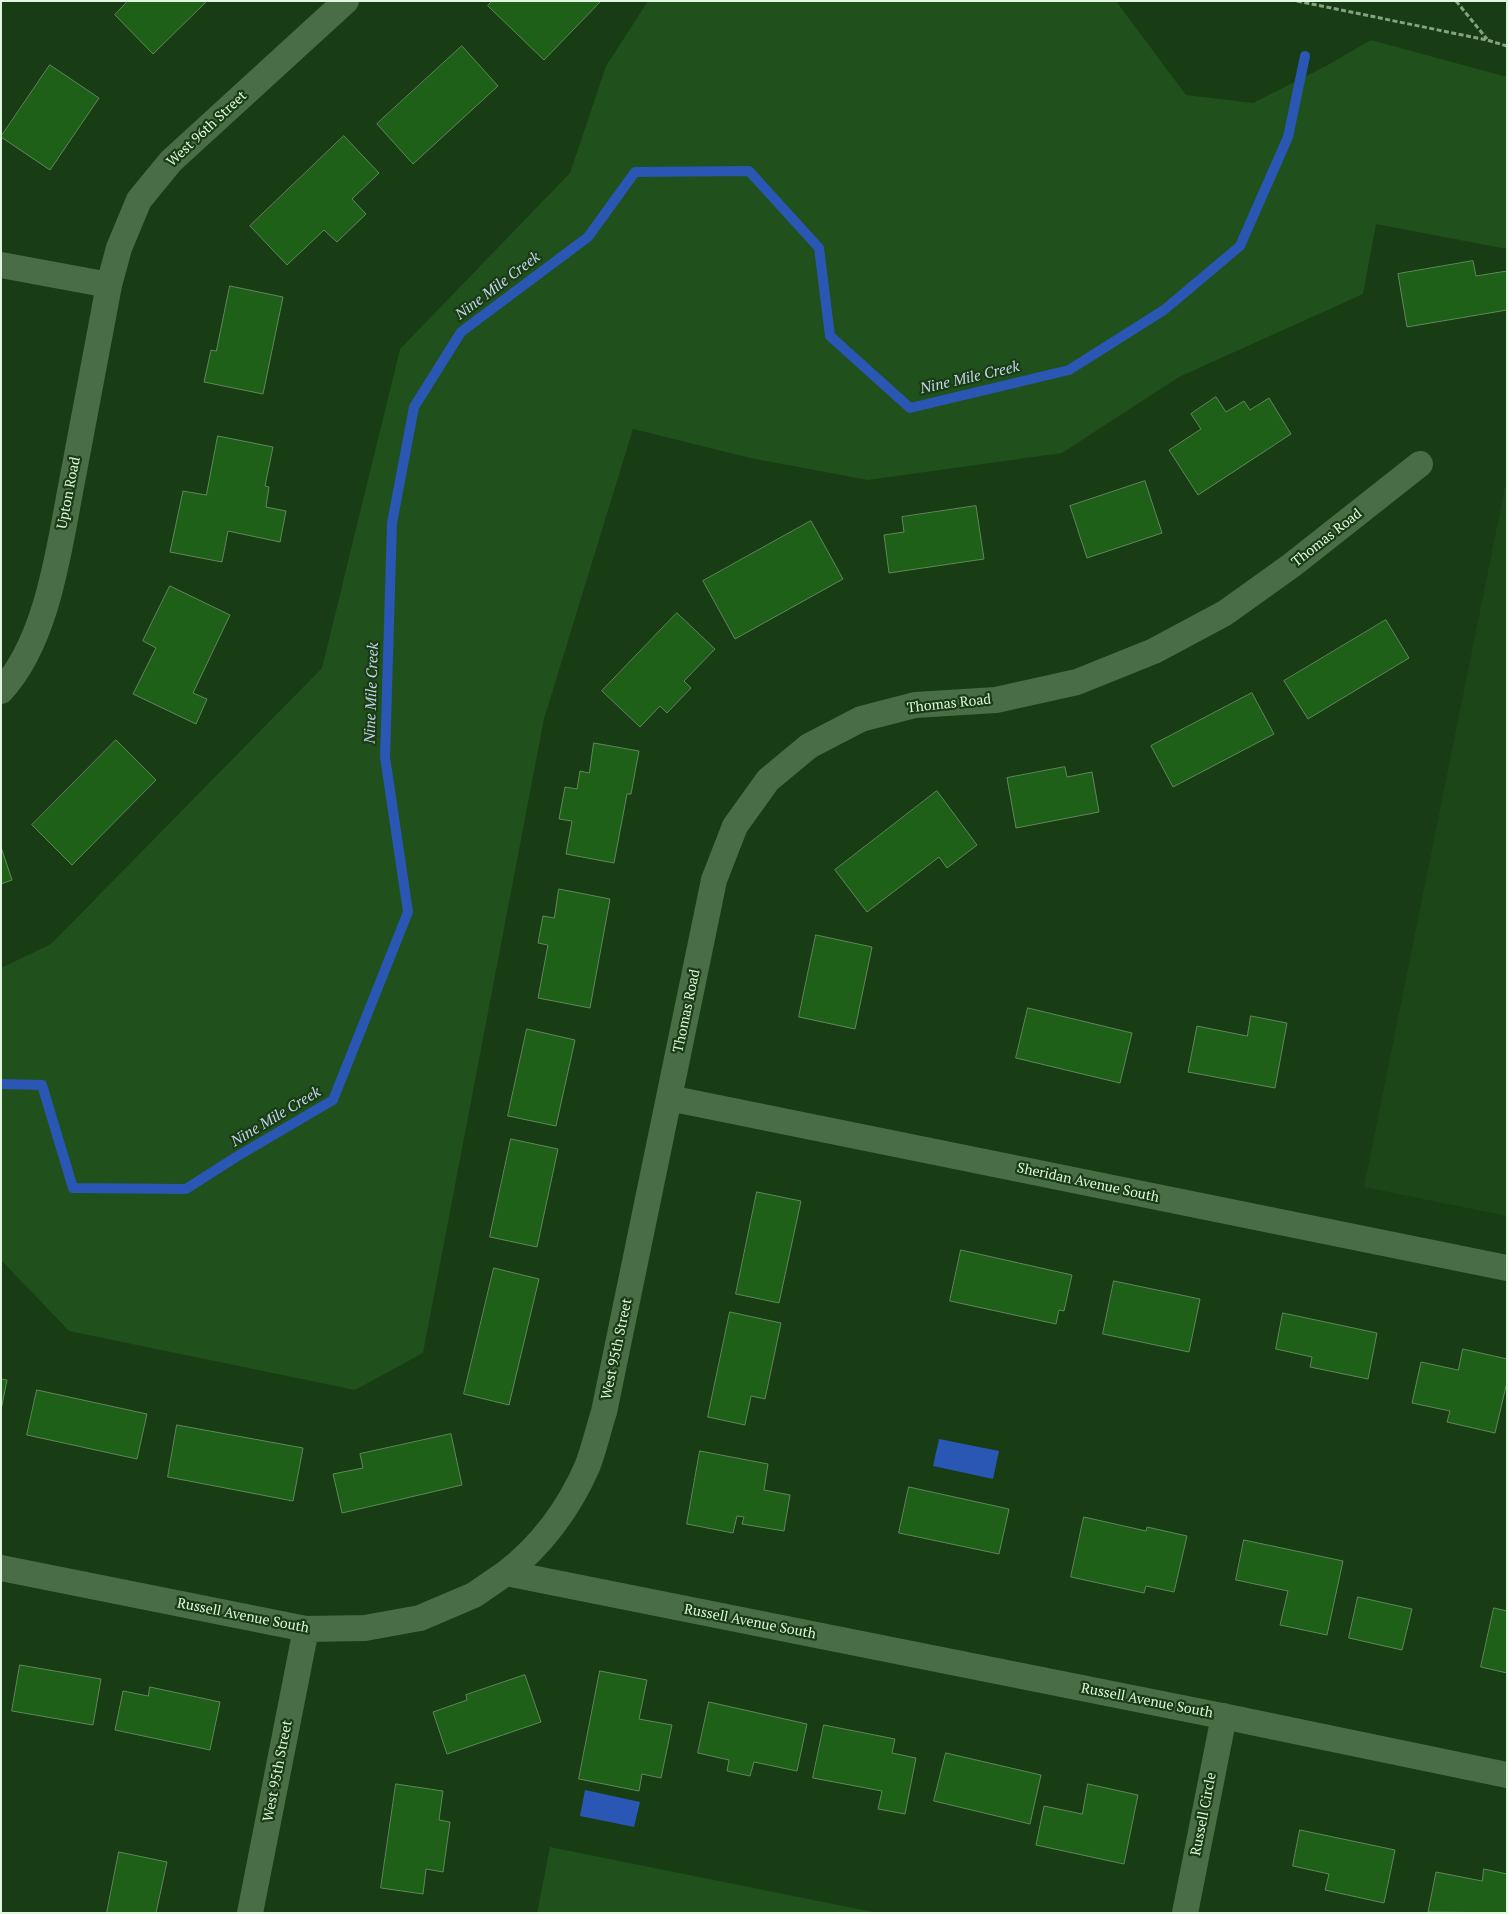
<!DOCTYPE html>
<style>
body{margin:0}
#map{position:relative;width:1508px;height:1914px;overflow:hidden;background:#183c14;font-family:"PT Serif",serif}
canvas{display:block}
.frame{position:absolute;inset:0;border:2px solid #e1f6de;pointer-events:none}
</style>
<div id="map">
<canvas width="1508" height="1914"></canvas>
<div class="frame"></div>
</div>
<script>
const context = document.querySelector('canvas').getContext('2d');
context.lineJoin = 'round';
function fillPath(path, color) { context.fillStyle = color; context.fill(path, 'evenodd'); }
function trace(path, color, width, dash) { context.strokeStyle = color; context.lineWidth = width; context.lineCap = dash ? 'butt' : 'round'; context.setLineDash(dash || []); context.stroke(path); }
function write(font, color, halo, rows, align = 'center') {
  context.font = font + ' "PT Serif",serif'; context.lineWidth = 4.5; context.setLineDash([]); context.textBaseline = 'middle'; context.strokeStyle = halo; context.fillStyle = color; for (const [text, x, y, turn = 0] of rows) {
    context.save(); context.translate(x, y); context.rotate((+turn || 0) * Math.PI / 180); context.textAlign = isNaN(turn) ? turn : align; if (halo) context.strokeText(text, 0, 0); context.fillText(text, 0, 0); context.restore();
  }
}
const built = new Path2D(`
 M1507 477V1216L1364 1187Z`);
const green = new Path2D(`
 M648 1H1116L1186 95 1253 103 1326 66 1371 40 1507 77V249L1376 224 1363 294 1179 377 1062 453 868 480 750 458 633 429 544 719 423 1353 355 1390 69 1331 1 1260V968L51 944 322 668 400 349 570 173 606 66Z
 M550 1847 878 1913H537Z`);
const water = new Path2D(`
 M939 1439 999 1451 993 1479 933 1466Z
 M585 1790 640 1802 634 1827 580 1816Z`);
const stream = new Path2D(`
 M1 1084 42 1085 73 1188 186 1189 236 1157 333 1100 408 912 385 757 392 523 414 407 461 332 588 237 635 172 749 171 819 248 830 336 910 408 1069 370 1164 310 1240 246 1288 137 1305 56`);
const building = new Path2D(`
 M128 1H207L153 54 115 15Z
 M492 1H601L544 60 488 6Z
 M462 46 498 86 413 164 377 124Z
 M50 65 99 98 50 170 1 137Z
 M344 136 379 173 352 199 366 214 337 242 324 230 287 265 250 226Z
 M1473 261 1476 276 1507 271V310L1407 327 1398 274Z
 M230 286 283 297 263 394 204 382 211 350 216 351Z
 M1216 397 1226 412 1244 401 1250 410 1269 398 1291 434 1198 495 1169 450 1201 429 1191 414Z
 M218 436 273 447 265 486 269 487 266 507 286 511 280 542 228 531 222 562 170 552 183 491 206 495Z
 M1145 481 1162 533 1087 558 1070 506Z
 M976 506 984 559 889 573 884 535 904 532 902 517Z
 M811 521 843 579 735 639 703 581Z
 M170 586 230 615 193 693 207 699 196 724 133 694 156 648 143 641Z
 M677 613 715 649 684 681 691 688 667 713 660 706 640 727 602 691Z
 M1386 620 1409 658 1308 719 1284 681Z
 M1252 693 1274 734 1173 787 1151 746Z
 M116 740 156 780 72 865 32 825Z
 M594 743 639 751 631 794H627L614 863 566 854 572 821 559 819 565 787 577 789 580 771 589 773Z
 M1065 767 1067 777 1092 772 1099 812 1016 828 1007 778Z
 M937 791 977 845 947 868 939 857 867 912 835 870Z
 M1 847 12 880 1 884Z
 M559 889 610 899 590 1008 538 998 548 945 538 943 543 916 554 918Z
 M816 935 872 947 855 1029 799 1017Z
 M1028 1008 1132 1033 1120 1083 1016 1058Z
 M1251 1016 1287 1023 1275 1088 1188 1072 1197 1026 1247 1036Z
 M527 1029 575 1040 556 1126 508 1116Z
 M511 1139 558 1149 537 1247 490 1237Z
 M757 1192 801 1201 779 1303 736 1294Z
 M961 1250 1072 1275 1064 1311 1059 1310 1056 1324 950 1301Z
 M494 1268 539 1279 509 1405 464 1394Z
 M1114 1281 1200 1299 1189 1352 1103 1334Z
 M730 1312 781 1323 765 1399 751 1396 745 1425 708 1417Z
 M1283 1313 1377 1333 1368 1379 1310 1367 1312 1357 1276 1349Z
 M1463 1349 1507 1359V1382L1495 1433 1447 1422 1450 1411 1412 1403 1421 1362 1458 1370Z
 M1 1379 7 1380 1 1410Z
 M37 1390 147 1414 137 1459 27 1435Z
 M177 1425 303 1448 293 1501 168 1477Z
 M451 1434 462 1485 342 1513 333 1474 363 1468 360 1454Z
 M700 1451 768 1464 764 1490 790 1495 784 1531 742 1524 744 1517 737 1516 733 1533 687 1524Z
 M909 1487 1009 1509 999 1554 899 1533Z
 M1084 1517 1146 1531 1147 1527 1187 1536 1174 1592 1146 1586 1144 1593 1071 1577Z
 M1244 1540 1343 1561 1327 1635 1280 1625 1288 1591 1236 1580Z
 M1358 1597 1412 1609 1402 1650 1349 1638Z
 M1494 1608 1507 1611V1673L1481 1667Z
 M20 1665 101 1679 93 1725 12 1711Z
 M600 1671 647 1680 639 1719 672 1725 661 1778 642 1774 639 1791 579 1779Z
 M525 1675 541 1722 447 1754 433 1712 467 1700 466 1695Z
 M150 1687 220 1702 210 1750 115 1730 123 1691 148 1696Z
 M709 1702 807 1724 797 1771 754 1762 750 1776 727 1771 729 1760 698 1753Z
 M824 1725 895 1739 892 1753 916 1758 905 1814 878 1809 882 1791 813 1778Z
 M946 1753 1041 1775 1030 1824 934 1801Z
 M396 1784 443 1791 439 1820 450 1822 443 1872 426 1869 423 1894 381 1888Z
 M1088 1784 1138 1795 1124 1864 1036 1845 1044 1806 1082 1814Z
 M1300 1830 1395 1850 1384 1903 1325 1890 1329 1874 1293 1866Z
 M119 1852 167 1862 156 1913H107Z
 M1484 1869 1507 1874V1913L1428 1912 1436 1872 1482 1881Z`);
const path = new Path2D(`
 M1297 1 1487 40 1507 46
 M1456 1 1487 39`);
const minor = new Path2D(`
 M1 265 109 285
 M1 691C50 638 60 540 74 471 86 409 97 347 109 285L119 248 139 200 171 161 346 1
 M669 1098 1507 1268
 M1 1568 306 1629 365 1628 420 1618 474 1595 506 1573 1232 1718 1507 1775
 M506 1573C541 1546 569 1508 587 1467 594 1450 598 1430 604 1412L714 880 735 826 768 780 809 746 861 719 915 705 996 700 1077 682 1154 651 1225 613 1292 565 1420 464
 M250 1913 306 1629
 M1185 1913 1224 1716`);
const streetNames = [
 ["West 96th Street",207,129,-43],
 ["Upton Road",69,493,-79],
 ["Thomas Road",1327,538,-38],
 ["Thomas Road",949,704,-6],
 ["Thomas Road",687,1011,-78],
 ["Sheridan Avenue South",1088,1183,12],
 ["West 95th Street",617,1349,-78],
 ["Russell Avenue South",243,1616,11],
 ["Russell Avenue South",750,1622,11],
 ["Russell Avenue South",1147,1701,11],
 ["West 95th Street",278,1771,-79],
 ["Russell Circle",1204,1814,-79]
];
const waterNames = [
 ["Nine Mile Creek",498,286,-37],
 ["Nine Mile Creek",970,378,-13],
 ["Nine Mile Creek",372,693,-88],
 ["Nine Mile Creek",276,1117,-31]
];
fillPath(built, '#1c4618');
fillPath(green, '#20501b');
fillPath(water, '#2957b3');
trace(stream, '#2957b3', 10);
fillPath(building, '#1e6018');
trace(building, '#60875c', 1);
trace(path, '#86a283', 3, [5, 2.5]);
trace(minor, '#496e45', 26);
write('14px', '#e1f6de', '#183c14', streetNames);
write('italic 15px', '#c6d4ec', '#183c14', waterNames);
</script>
